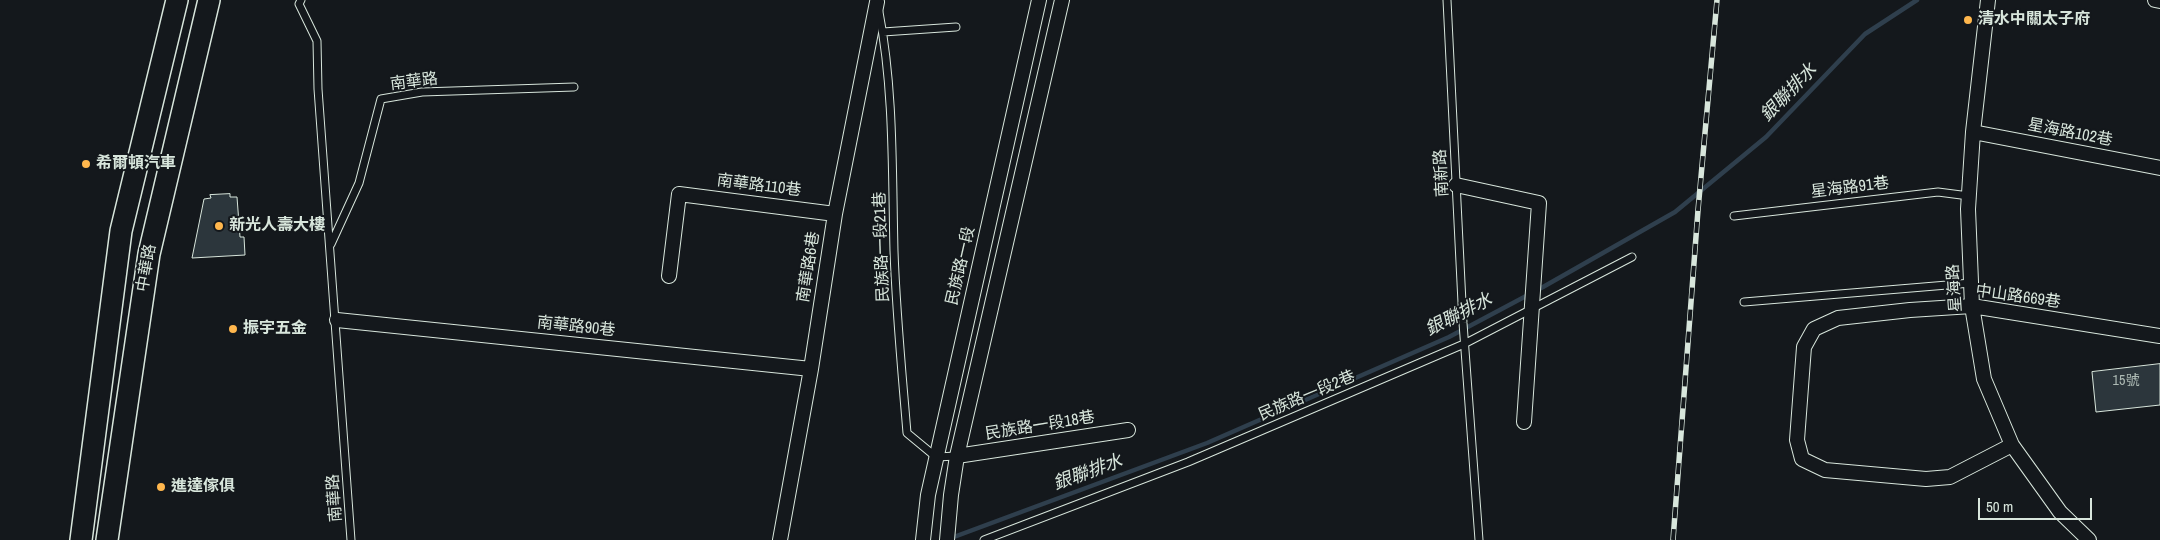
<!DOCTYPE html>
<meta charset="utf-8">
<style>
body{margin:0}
#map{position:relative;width:2160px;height:540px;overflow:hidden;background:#14181c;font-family:"Archivo Narrow",sans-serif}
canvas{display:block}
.scale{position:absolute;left:1978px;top:498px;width:114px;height:22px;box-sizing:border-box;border:2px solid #d8e6dc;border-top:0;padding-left:6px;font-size:15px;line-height:18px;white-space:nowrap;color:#d8e6dc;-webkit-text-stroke:4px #14181c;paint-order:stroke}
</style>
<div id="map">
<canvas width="2160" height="540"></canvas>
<div class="scale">50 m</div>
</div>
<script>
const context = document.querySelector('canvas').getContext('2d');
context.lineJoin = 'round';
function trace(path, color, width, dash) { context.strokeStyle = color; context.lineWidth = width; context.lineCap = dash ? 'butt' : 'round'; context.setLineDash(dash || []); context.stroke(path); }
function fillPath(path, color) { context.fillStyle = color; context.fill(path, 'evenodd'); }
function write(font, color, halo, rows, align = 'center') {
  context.font = font + ' "Archivo Narrow","Noto Sans TC",sans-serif'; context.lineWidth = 4; context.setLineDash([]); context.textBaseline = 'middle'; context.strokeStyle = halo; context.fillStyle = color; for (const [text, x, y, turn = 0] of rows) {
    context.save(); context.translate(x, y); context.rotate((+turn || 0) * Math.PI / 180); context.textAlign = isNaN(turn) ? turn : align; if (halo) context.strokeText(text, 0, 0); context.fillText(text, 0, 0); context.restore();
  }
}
const stream = new Path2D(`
 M951 538 1207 443 1449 337 1543 287 1675 212 1766 137 1865 34 1917 0`);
const building = new Path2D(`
 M230 194V197H237L240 237H244L245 255 192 258 204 199 211 198 210 195Z
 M2160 364V405L2096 412 2092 372Z`);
const service = new Path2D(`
 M301 0 299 4 317 41 318 89 351 540
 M1447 0 1463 323 1479 540
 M879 12C894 90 892 171 894 251 896 311 902 372 907 433L936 457 957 456
 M883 32 956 27
 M1734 216 1938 192 1969 196
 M331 244 359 183 381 99 422 92 574 87
 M1744 302 1971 283
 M984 540 1188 462 1464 344 1632 257`);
const minor = new Path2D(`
 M1988 0 1973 132 1968 209 1972 306 1984 379 2012 445 2060 512 2089 540
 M2155 0 2160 1
 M1973 132 2160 168
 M1456 185 1539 203 1524 422
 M669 276 679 194 835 214
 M337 320 811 369
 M2012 445 1950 477 1926 479 1825 470 1802 459 1797 440 1804 347 1814 329 1838 318 1910 310 1972 306 2160 336
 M957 456 1128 430
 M780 540 811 369 835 214 877 2
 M923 540 928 495 1039 0
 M947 540 951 495 957 456 1062 0`);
const primary = new Path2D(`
 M81 540 121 231 177 0
 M107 540 149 254 209 0`);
const rail = new Path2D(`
 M1673 540 1698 210 1717 0`);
const markers = [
 [1968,20,5,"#ffb74d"],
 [86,164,5,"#ffb74d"],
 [219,226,5,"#ffb74d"],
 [233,329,5,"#ffb74d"],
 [161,487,5,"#ffb74d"]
];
const numberNames = [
 ["15號",2126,381]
];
const poiNames = [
 ["清水中關太子府",1978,20],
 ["希爾頓汽車",96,164],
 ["新光人壽大樓",229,226],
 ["振宇五金",243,329],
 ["進達傢俱",171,487]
];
const streetNames = [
 ["南華路",414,82,-7],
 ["星海路102巷",2070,133,11],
 ["南新路",1442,173,-93],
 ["南華路110巷",759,186,7],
 ["星海路91巷",1850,188,-7],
 ["民族路一段21巷",882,247,-92],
 ["民族路一段",961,266,-77],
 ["南華路6巷",809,267,-81],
 ["中華路",147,268,-80],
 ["星海路",1955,288,-94],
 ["中山路669巷",2018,297,8],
 ["南華路90巷",576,327,6],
 ["民族路一段2巷",1307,396,-23],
 ["民族路一段18巷",1040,426,-9],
 ["南華路",335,498,-94]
];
const waterNames = [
 ["銀聯排水",1789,93,-46],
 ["銀聯排水",1459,315,-27],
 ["銀聯排水",1088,473,-20]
];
trace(stream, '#2f3f4d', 4.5);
fillPath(building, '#2c363c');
trace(building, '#d8e6dc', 1);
trace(service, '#d8e6dc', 9);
trace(minor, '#d8e6dc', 16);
trace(primary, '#d8e6dc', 24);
trace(service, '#14181c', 7);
trace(minor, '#14181c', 14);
trace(primary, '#14181c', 21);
trace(rail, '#d8e6dc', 5.5);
trace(rail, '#14181c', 4, [11]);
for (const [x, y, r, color] of markers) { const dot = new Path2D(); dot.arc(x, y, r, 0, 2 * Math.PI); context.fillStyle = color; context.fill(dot); trace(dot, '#14181c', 2); }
write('14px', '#adbab4', null, numberNames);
write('bold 16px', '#d8e6dc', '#14181c', poiNames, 'left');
write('16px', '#d8e6dc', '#14181c', streetNames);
write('italic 18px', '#d8e6dc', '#14181c', waterNames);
</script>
